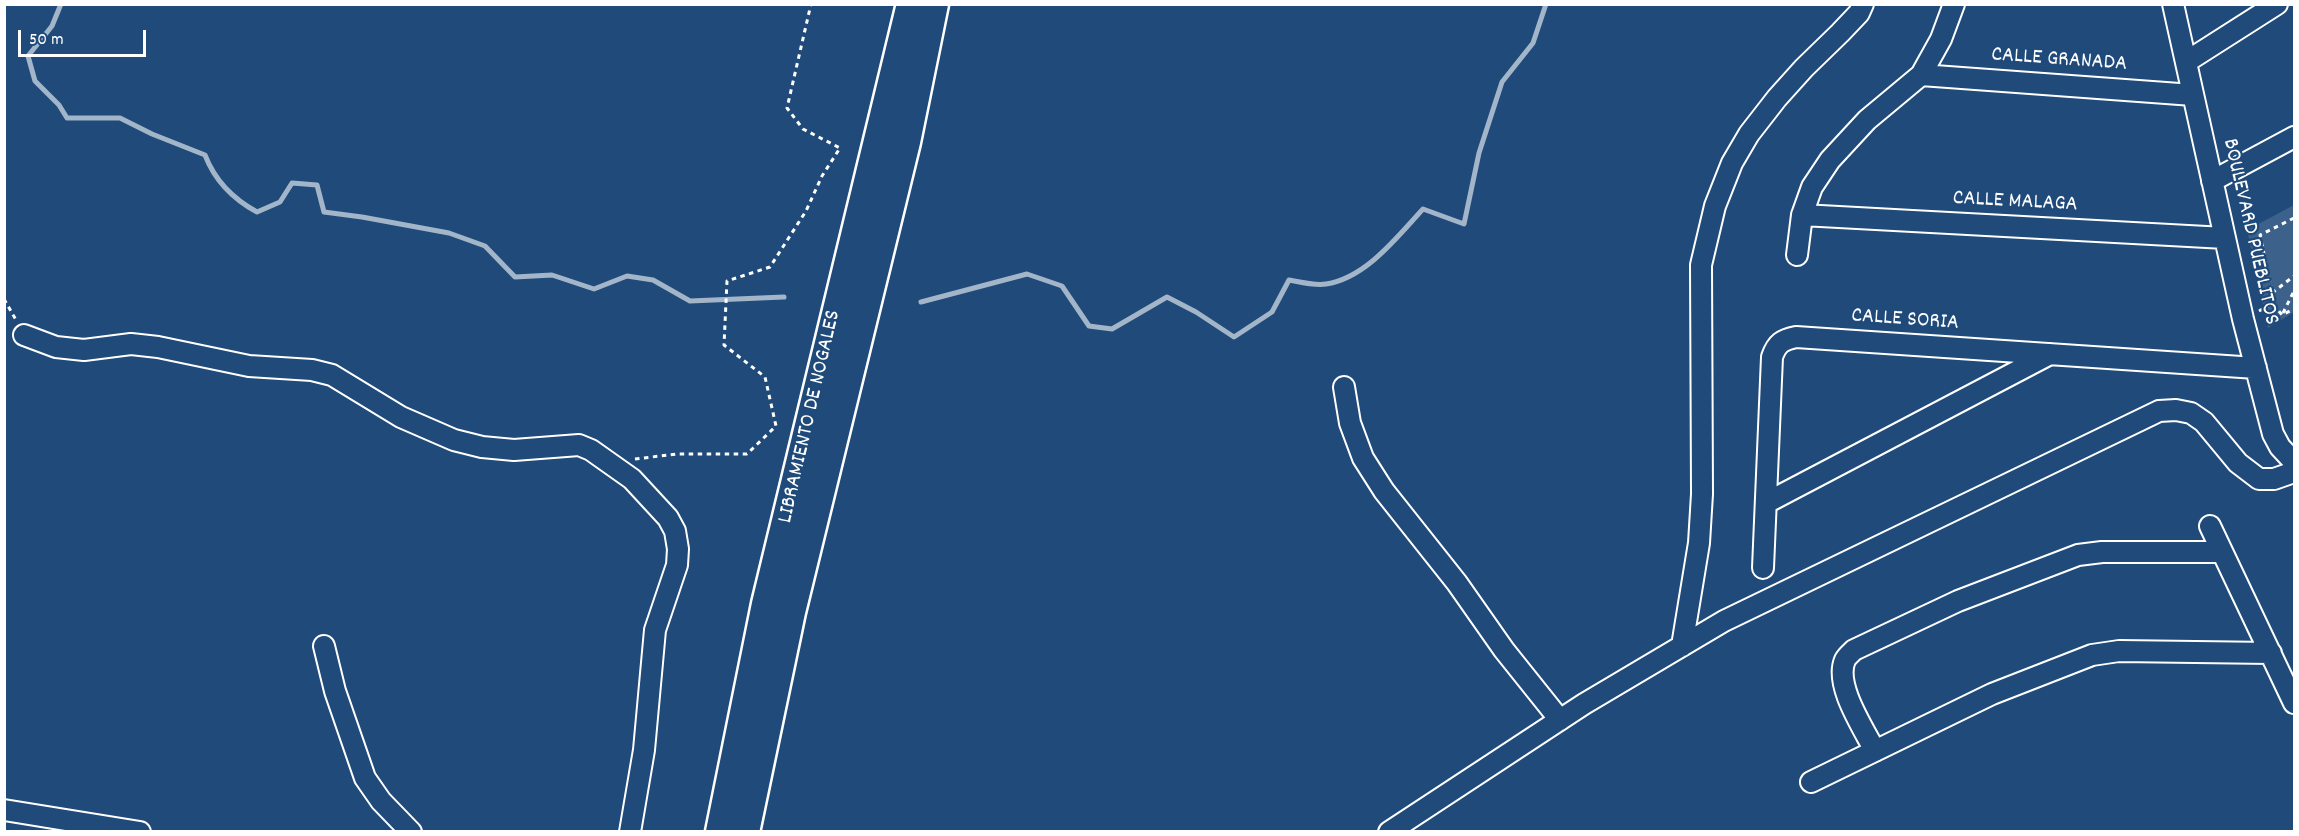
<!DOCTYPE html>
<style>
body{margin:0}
#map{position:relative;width:2299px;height:836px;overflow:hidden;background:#1f4a7a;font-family:Dekko,sans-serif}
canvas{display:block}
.frame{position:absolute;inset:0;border:6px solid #fff;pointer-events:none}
.scale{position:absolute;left:18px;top:30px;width:128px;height:27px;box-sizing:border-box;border:3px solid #fff;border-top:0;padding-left:8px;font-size:18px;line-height:21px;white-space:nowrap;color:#fff;-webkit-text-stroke:4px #1f4a7a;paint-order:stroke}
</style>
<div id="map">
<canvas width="2299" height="836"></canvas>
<div class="frame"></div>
<div class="scale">50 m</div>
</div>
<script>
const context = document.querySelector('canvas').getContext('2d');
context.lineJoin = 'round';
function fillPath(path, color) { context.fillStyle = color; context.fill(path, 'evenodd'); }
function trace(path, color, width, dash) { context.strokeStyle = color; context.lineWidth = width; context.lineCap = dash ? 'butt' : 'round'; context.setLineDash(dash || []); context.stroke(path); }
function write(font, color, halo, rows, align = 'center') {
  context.font = font + ' Dekko,sans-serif'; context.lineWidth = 4.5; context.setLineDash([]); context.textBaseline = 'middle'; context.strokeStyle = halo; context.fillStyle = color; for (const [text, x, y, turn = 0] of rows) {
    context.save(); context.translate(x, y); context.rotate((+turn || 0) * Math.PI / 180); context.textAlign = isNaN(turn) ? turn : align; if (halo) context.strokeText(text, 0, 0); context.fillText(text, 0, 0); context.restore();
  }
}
const green = new Path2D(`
 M2294 205V312L2268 328 2247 230Z`);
const stream = new Path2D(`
 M61 4 52 26 28 56 35 81 59 105 67 118H120L152 134 205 155C215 181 233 199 257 212L280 202 292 183 317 185 324 212 362 217 449 233 485 246 515 277 552 275 594 289 627 276 653 280 690 301 784 297
 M921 302 1027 274 1062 286 1089 326 1112 329 1167 297 1196 312 1234 337 1272 312 1289 280C1300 282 1315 286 1326 284 1366 278 1397 237 1423 209L1464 224 1479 153 1502 82 1533 43 1546 4`);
const path = new Path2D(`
 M2294 218 2260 235 2275 306 2282 315 2294 309
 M2272 293 2294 276
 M4 299 16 320
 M2259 311 2274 303
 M2283 313 2294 291
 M635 459 677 454H747L776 426 765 377 724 345 727 281 770 267 806 211 822 176 840 148 803 129 787 108 811 4`);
const minor = new Path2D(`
 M2173 4 2243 319 2273 434 2280 447 2294 462
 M2186 62 2277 4
 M1921 75 2193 95
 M2212 181 2294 137
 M1802 215 2225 238
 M1797 255 1802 215 1812 187 1830 160 1867 120 1921 75 1941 39 1954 4
 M24 335 56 347 84 350 131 344 158 347 249 366 312 370 332 375 401 417 454 440 482 447 514 450 579 445 591 450 632 479 668 518 675 531 678 549 677 565 655 630 644 750 630 832
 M1344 387 1350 423 1363 458 1384 491 1457 583 1504 650 1560 720
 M1766 503 2050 354
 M2210 526 2294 703
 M1763 568 1772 357C1777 343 1782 340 1796 337L2256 368
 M324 646 335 691 365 778 381 801 411 832
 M1682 646 1699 543 1702 494 1701 265 1715 206 1732 163 1749 134 1777 98 1804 68 1840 33 1859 13 1863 4
 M1875 751C1864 729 1834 685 1845 660 1847 656 1851 653 1854 650L1958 601 2078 555 2102 552H2222
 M1811 782 1992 694 2092 655 2119 651 2271 653
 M4 810 140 832
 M1389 832 1584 704 1724 621 2159 411 2176 410 2191 413 2204 422 2238 463 2259 479H2274L2294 472`);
const highway = new Path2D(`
 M720 832 766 604 911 4
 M745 832 791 612 906 142 934 4`);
const streetNames = [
 ["CALLE GRANADA",2059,61,4],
 ["CALLE MALAGA",2015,203,3],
 ["BOULEVARD PUEBLITOS",2249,232,77],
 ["CALLE SORIA",1905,321,4],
 ["LIBRAMIENTO DE NOGALES",811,417,-77]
];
fillPath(green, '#3c618b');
trace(stream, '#a3b5c8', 5);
trace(minor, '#fff', 24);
trace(highway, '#fff', 33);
trace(path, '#fff', 3, [4.5, 4.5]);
trace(minor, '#1f4a7a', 20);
trace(highway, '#1f4a7a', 28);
write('22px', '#fff', '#1f4a7a', streetNames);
</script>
